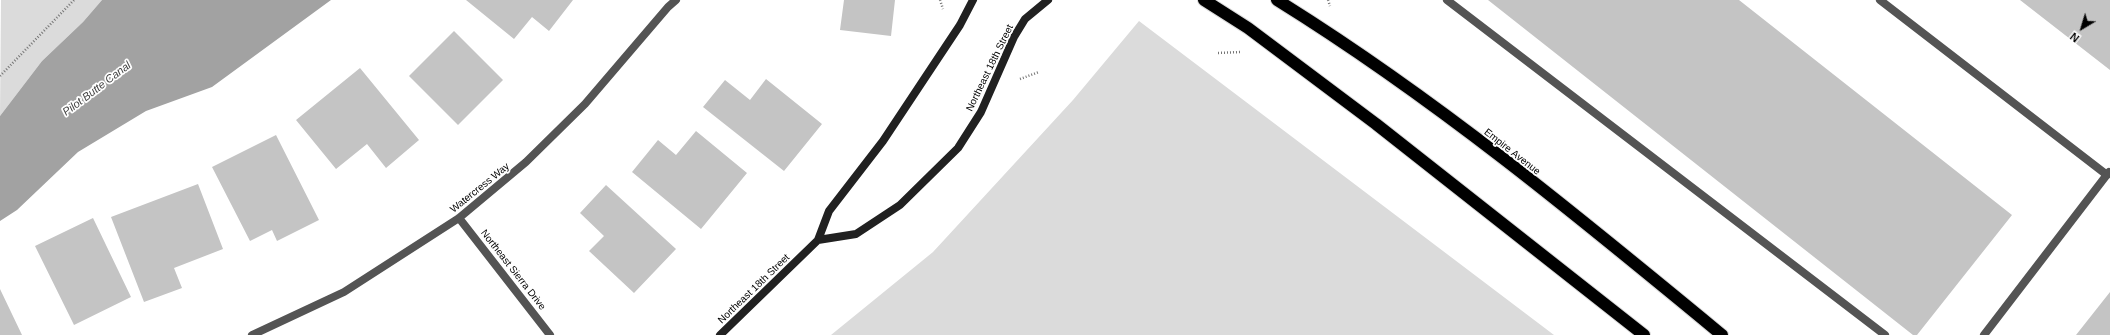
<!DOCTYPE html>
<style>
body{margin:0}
#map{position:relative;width:2110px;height:335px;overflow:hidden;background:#fff;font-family:Arial,sans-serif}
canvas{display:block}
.north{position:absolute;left:2062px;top:8px;width:40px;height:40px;-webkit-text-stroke:3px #fff;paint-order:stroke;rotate:218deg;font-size:11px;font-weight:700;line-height:16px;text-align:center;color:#000}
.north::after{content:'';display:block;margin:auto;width:14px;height:18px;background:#000;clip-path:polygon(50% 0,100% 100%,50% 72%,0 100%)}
</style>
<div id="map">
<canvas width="2110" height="335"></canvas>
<div class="north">N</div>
</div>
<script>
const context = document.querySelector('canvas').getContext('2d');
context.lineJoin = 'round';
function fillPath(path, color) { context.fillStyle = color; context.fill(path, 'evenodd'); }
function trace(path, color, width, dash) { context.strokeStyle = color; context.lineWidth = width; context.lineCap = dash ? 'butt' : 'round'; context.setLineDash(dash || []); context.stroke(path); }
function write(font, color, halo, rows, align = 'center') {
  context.font = font + ' Arial,sans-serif'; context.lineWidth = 3.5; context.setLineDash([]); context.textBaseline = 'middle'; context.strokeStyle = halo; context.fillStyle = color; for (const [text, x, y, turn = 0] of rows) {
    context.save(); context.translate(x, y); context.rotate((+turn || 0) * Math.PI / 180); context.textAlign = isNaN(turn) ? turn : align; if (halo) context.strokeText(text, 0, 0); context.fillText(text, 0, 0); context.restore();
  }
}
const green = new Path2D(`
 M1 0H102L83 22 42 61 0 116Z
 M1139 21 1554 335H831L933 252 1073 100Z`);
const water = new Path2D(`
 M102 0H331L212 87 146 111 78 152 17 210 0 221V116L42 61 83 22Z`);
const building = new Path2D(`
 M466 0H573L549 31 532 17 514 39Z
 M844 0H895L891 36 840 30Z
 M1488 0H1739L2012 215 1917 335H1913Z
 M2020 0H2110V70Z
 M454 31 503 80 458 125 409 76Z
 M360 68 419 140 386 168 367 144 336 169 296 120Z
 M766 79 822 124 784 171 703 107 725 80 750 100Z
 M696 131 747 173 701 229 632 172 658 140 676 155Z
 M276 135 319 220 277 241 272 230 250 241 212 167Z
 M198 184 223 249 174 268 182 288 144 302 111 217Z
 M606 185 676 249 634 293 589 251 604 236 580 213Z
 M93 218 131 297 74 325 35 246Z
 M0 289 22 335H0Z
 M2110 292V335H2076Z`);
const path = new Path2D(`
 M940 0 943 9
 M1328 0 1330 6
 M1218 53 1240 52
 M0 76 74 0
 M1020 79 1039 72`);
const lane = new Path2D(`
 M1447 0 1885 335
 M1880 0 2107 175
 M1984 335 2109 172`);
const street = new Path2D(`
 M459 218 550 335
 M252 335 344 292 459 218 526 162 585 104 668 7 676 0`);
const secondary = new Path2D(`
 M818 240 856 234 900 205 958 148 981 112 1014 37 1025 19 1048 0
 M720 335 818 240 829 211 883 141 960 25 973 0`);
const highway = new Path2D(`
 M1204 0 1248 28 1376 124 1644 335
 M1277 0C1435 98 1579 217 1722 335`);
const streetNames = [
 ["Northeast 18th Street",990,68,-64],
 ["Empire Avenue",1512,152,38],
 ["Watercress Way",480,188,-39],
 ["Northeast Sierra Drive",513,270,52],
 ["Northeast 18th Street",754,289,-44]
];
const waterNames = [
 ["Pilot Butte Canal",97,89,-37]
];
fillPath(green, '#dbdbdb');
fillPath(water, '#a2a2a2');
fillPath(building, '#c4c4c4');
trace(highway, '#dbdbdb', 14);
trace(path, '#767676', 2.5, [1, 2]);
trace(lane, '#545454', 8);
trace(street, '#545454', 8);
trace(secondary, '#212121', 8);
trace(highway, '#000', 12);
write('10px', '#000', '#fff', streetNames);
write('italic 11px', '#434343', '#fff', waterNames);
</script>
